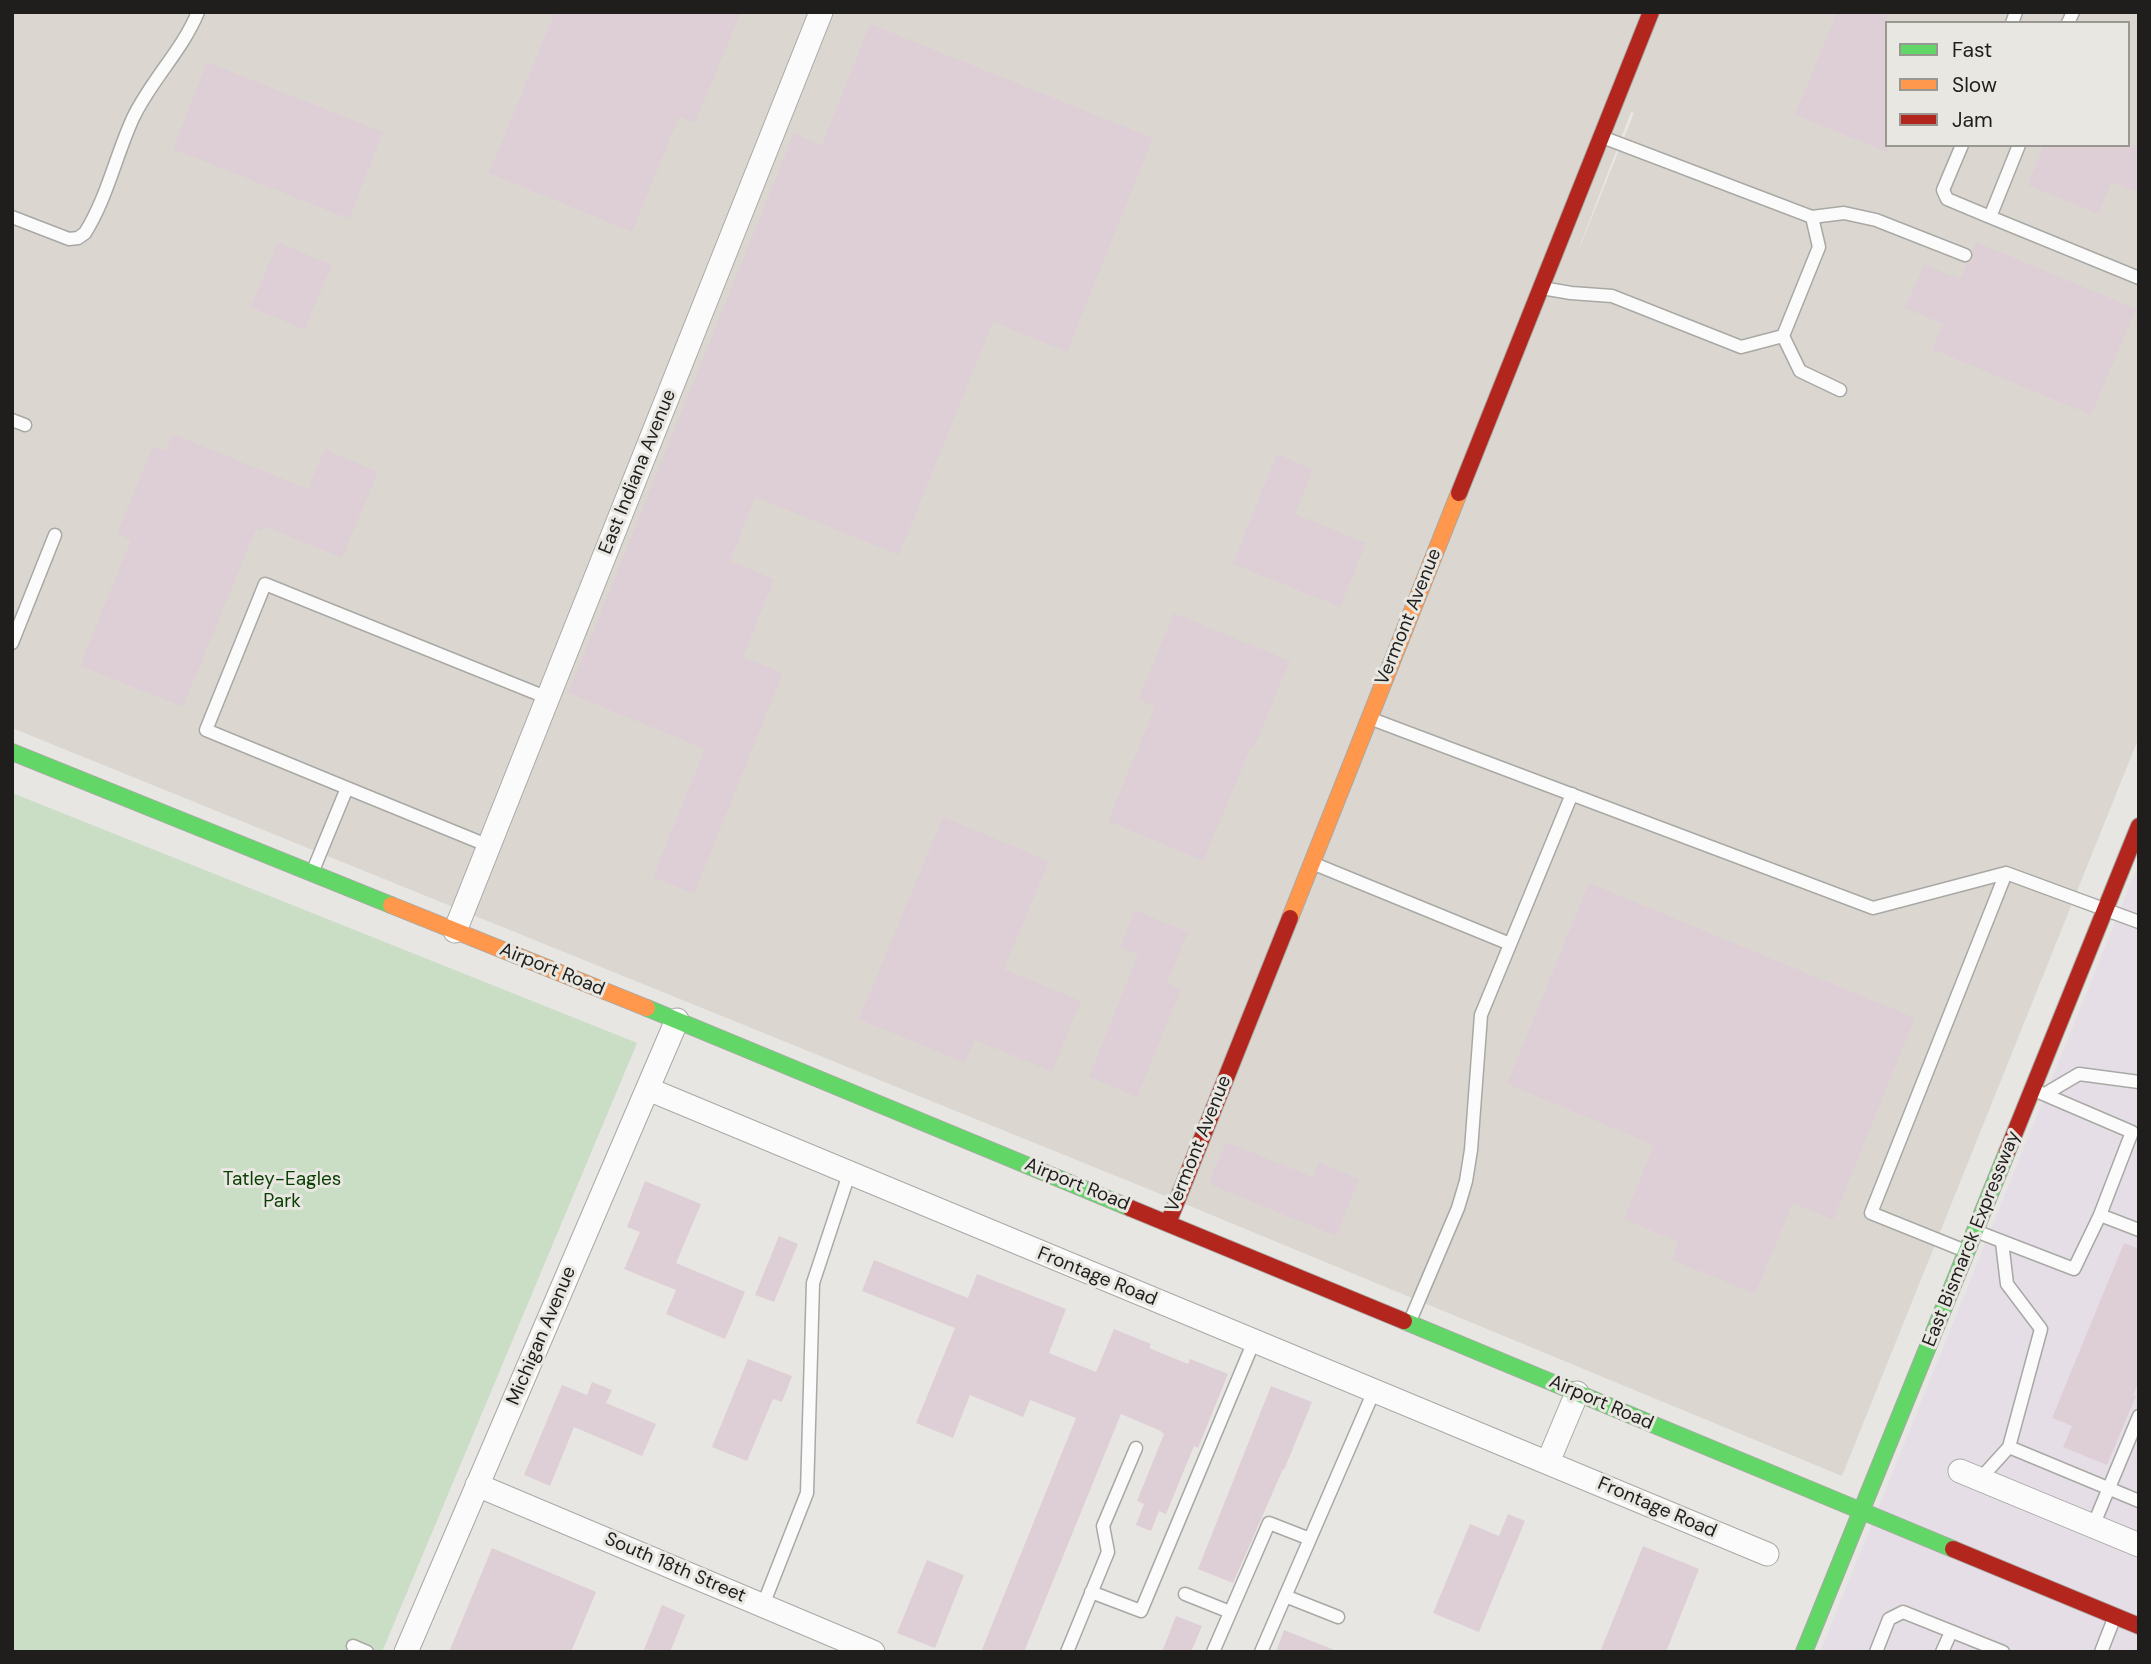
<!DOCTYPE html>
<style>
body{margin:0}
#map{position:relative;width:2151px;height:1664px;overflow:hidden;background:#e7e6e3;font-family:"DM Sans",sans-serif}
canvas{display:block}
.frame{position:absolute;inset:0;border:14px solid #1f1e1c;pointer-events:none}
.legend{position:absolute;left:1885px;top:21px;width:245px;height:126px;box-sizing:border-box;background:#e9e7e1;border:2px solid #989792;margin:0;padding:9px 12px;list-style:none;font-size:21px;color:#1f1e1c}
.legend li{display:flex;align-items:center;gap:14px;height:35px}
.legend b{width:35px;border:2px solid #989792}
</style>
<div id="map">
<canvas width="2151" height="1664"></canvas>
<div class="frame"></div>
<ul class="legend">
<li><b style="height:9px;background:#63d668"></b>Fast</li>
<li><b style="height:9px;background:#ff974d"></b>Slow</li>
<li><b style="height:9px;background:#b3261e"></b>Jam</li>
</ul>
</div>
<script>
const context = document.querySelector('canvas').getContext('2d');
context.lineJoin = 'round';
function fillPath(path, color) { context.fillStyle = color; context.fill(path, 'evenodd'); }
function trace(path, color, width, dash) { context.strokeStyle = color; context.lineWidth = width; context.lineCap = dash ? 'butt' : 'round'; context.setLineDash(dash || []); context.stroke(path); }
function write(font, color, halo, rows, align = 'center') {
  context.font = font + ' "DM Sans",sans-serif'; context.lineWidth = 6; context.setLineDash([]); context.textBaseline = 'middle'; context.strokeStyle = halo; context.fillStyle = color; for (const [text, x, y, turn = 0] of rows) {
    context.save(); context.translate(x, y); context.rotate((+turn || 0) * Math.PI / 180); context.textAlign = isNaN(turn) ? turn : align; if (halo) context.strokeText(text, 0, 0); context.fillText(text, 0, 0); context.restore();
  }
}
const commercial = new Path2D(`
 M2139 863V1652H1820Z`);
const built = new Path2D(`
 M12 12H2139V737L1842 1476 1185 1204 12 728ZM1887 23H2128V145H1887ZM1631 112 1634 113 1579 249V248Z`);
const green = new Path2D(`
 M12 793 637 1043 382 1652H12Z`);
const building = new Path2D(`
 M555 12H741L695 123 679 117 632 232 489 173Z
 M1837 12H1887V152L1795 115Z
 M870 24 1153 138 1067 352 993 322 899 555 755 497 730 561 774 579 743 657 783 673 694 894 653 877 705 749 568 693 794 133 822 145Z
 M207 62 383 132 349 219 173 149Z
 M2044 145H2139V193L2112 182 2098 214 2028 185Z
 M278 242 332 265 304 330 251 307Z
 M1976 242 2136 309 2091 415 1932 349 1943 324 1905 308 1924 264 1960 279 1967 264 1973 259 1972 250Z
 M173 434 308 489 325 449 378 472 342 558 264 526 261 531 256 529 183 707 80 666 131 540 117 534 153 446 165 451Z
 M1277 454 1313 469 1295 514 1366 543 1340 607 1233 564Z
 M1174 613 1290 661 1254 748 1251 747 1203 861 1108 821 1155 707 1138 700Z
 M943 817 1049 861 1004 969 1081 1001 1052 1072 975 1040 965 1063 859 1019Z
 M1589 883 1915 1018 1833 1220 1793 1203 1755 1294 1672 1260 1679 1242 1624 1219 1654 1145 1507 1084Z
 M1135 910 1188 932 1167 983 1181 989 1137 1097 1089 1077 1138 955 1120 947Z
 M1226 1142 1313 1177 1319 1162 1359 1179 1336 1236 1209 1184Z
 M645 1181 701 1204 676 1263 745 1292 725 1339 666 1314 676 1290 624 1269 640 1232 627 1227Z
 M779 1236 798 1244 774 1302 755 1295Z
 M2124 1243 2139 1249V1381L2133 1395 2136 1396 2107 1465 2063 1447 2072 1426 2052 1418Z
 M874 1260 968 1298 977 1274 1066 1309 1049 1353 1096 1372 1114 1329 1151 1344 1149 1348 1188 1364 1190 1359 1228 1374 1198 1448 1194 1446 1166 1514 1159 1511 1151 1531 1136 1525 1144 1504 1137 1501 1164 1434 1161 1432V1431L1121 1414 1024 1652H981L1076 1418 1030 1400 1023 1417 970 1395 953 1438 916 1423 955 1328 862 1291Z
 M748 1359 792 1376 782 1402 773 1399 747 1461 712 1447Z
 M592 1382 612 1390 606 1403 656 1424 642 1456 574 1427 550 1486 524 1475 562 1385 587 1395Z
 M1271 1386 1312 1402 1284 1470 1283 1469 1233 1583 1198 1569Z
 M1508 1514 1525 1521 1479 1632 1433 1613 1470 1524 1499 1536Z
 M1643 1546 1699 1569 1666 1652H1600Z
 M492 1548 596 1592 571 1652H449Z
 M927 1560 964 1575 935 1648 897 1633Z
 M662 1605 685 1615 670 1652H643Z
 M1176 1616 1202 1626 1191 1652H1162Z
 M1284 1630 1337 1651V1652H1276Z`);
const lane = new Path2D(`
 M2012 23 2016 12
 M2068 23 2073 12
 M1962 145 1943 190 1947 199 1990 217
 M2019 145 1990 217 2139 278
 M12 217 69 239 78 238 85 233C107 198 116 155 133 118 151 80 182 51 198 12
 M1812 217 1844 213 1876 220 1965 255
 M1542 288 1571 293 1612 296 1741 347 1783 336 1819 247 1812 217 1602 137
 M1783 336 1800 371 1840 390
 M12 420 25 425
 M12 643 55 535
 M1369 718 1873 908 2006 873 2139 922
 M347 788 489 846
 M1312 863 1510 944
 M312 873 347 788 206 730 265 584 548 698
 M2045 1094 2079 1074 2139 1082
 M2100 1215 2139 1230
 M1978 1232 2074 1269 2100 1215 2132 1132 2034 1090
 M2002 1242 2007 1284 2041 1329 2009 1447 2139 1501
 M1963 1250 1871 1213 2006 873
 M1410 1321 1458 1208 1466 1181 1471 1150 1481 1015 1572 794
 M1980 1479 2009 1447
 M2093 1526 2139 1416
 M1091 1592 1141 1611 1254 1341
 M1185 1594 1230 1612
 M1285 1596 1338 1617
 M763 1605 807 1493 813 1283 849 1174
 M353 1646 367 1652
 M1067 1652 1108 1552 1103 1526 1136 1448
 M1213 1652 1269 1523 1310 1539
 M1261 1652 1374 1391
 M1876 1652 1889 1619 1903 1612 2003 1652
 M1942 1652 1951 1632
 M2101 1652 2115 1616`);
const street = new Path2D(`
 M455 931 821 12
 M648 1089 1767 1554
 M1548 1462 1577 1393
 M1960 1471 2139 1545
 M477 1485 873 1652
 M406 1652 677 1020`);
const fast = new Path2D(`
 M12 752 391 905
 M647 1008 1130 1208
 M1404 1321 1953 1549
 M1804 1652 2007 1152`);
const slow = new Path2D(`
 M391 905 647 1008
 M1290 918 1459 493`);
const jam = new Path2D(`
 M1459 493 1651 12
 M2007 1152 2139 826
 M1130 1208 1404 1321
 M1168 1223 1290 918
 M1953 1549 2139 1626`);
const streetNames = [
 ["East Indiana Avenue",638,472,-68],
 ["Vermont Avenue",1409,617,-68],
 ["Airport Road",552,970,22],
 ["Vermont Avenue",1199,1144,-68],
 ["Airport Road",1077,1185,22],
 ["East Bismarck Expressway",1972,1239,-68],
 ["Frontage Road",1097,1277,22],
 ["Michigan Avenue",542,1336,-67],
 ["Airport Road",1601,1403,23],
 ["Frontage Road",1657,1508,23],
 ["South 18th Street",675,1568,23]
];
const parkNames = [
 ["Tatley-Eagles",282,1180],
 ["Park",282,1202]
];
fillPath(commercial, '#e6dee7');
fillPath(built, '#dbd7d0');
fillPath(green, '#caddc5');
fillPath(building, '#decfd6');
trace(lane, '#a8a8a5', 15);
trace(street, '#a8a8a5', 25);
trace(fast, '#a8a8a5', 18);
trace(slow, '#a8a8a5', 18);
trace(jam, '#a8a8a5', 18);
trace(lane, '#fbfbfb', 12);
trace(street, '#fbfbfb', 23);
trace(fast, '#63d668', 16);
trace(slow, '#ff974d', 16);
trace(jam, '#b3261e', 16);
write('19px', '#1f1e1c', '#e9e7e1', streetNames);
write('19px', '#083e00', '#e9e7e1', parkNames);
</script>
